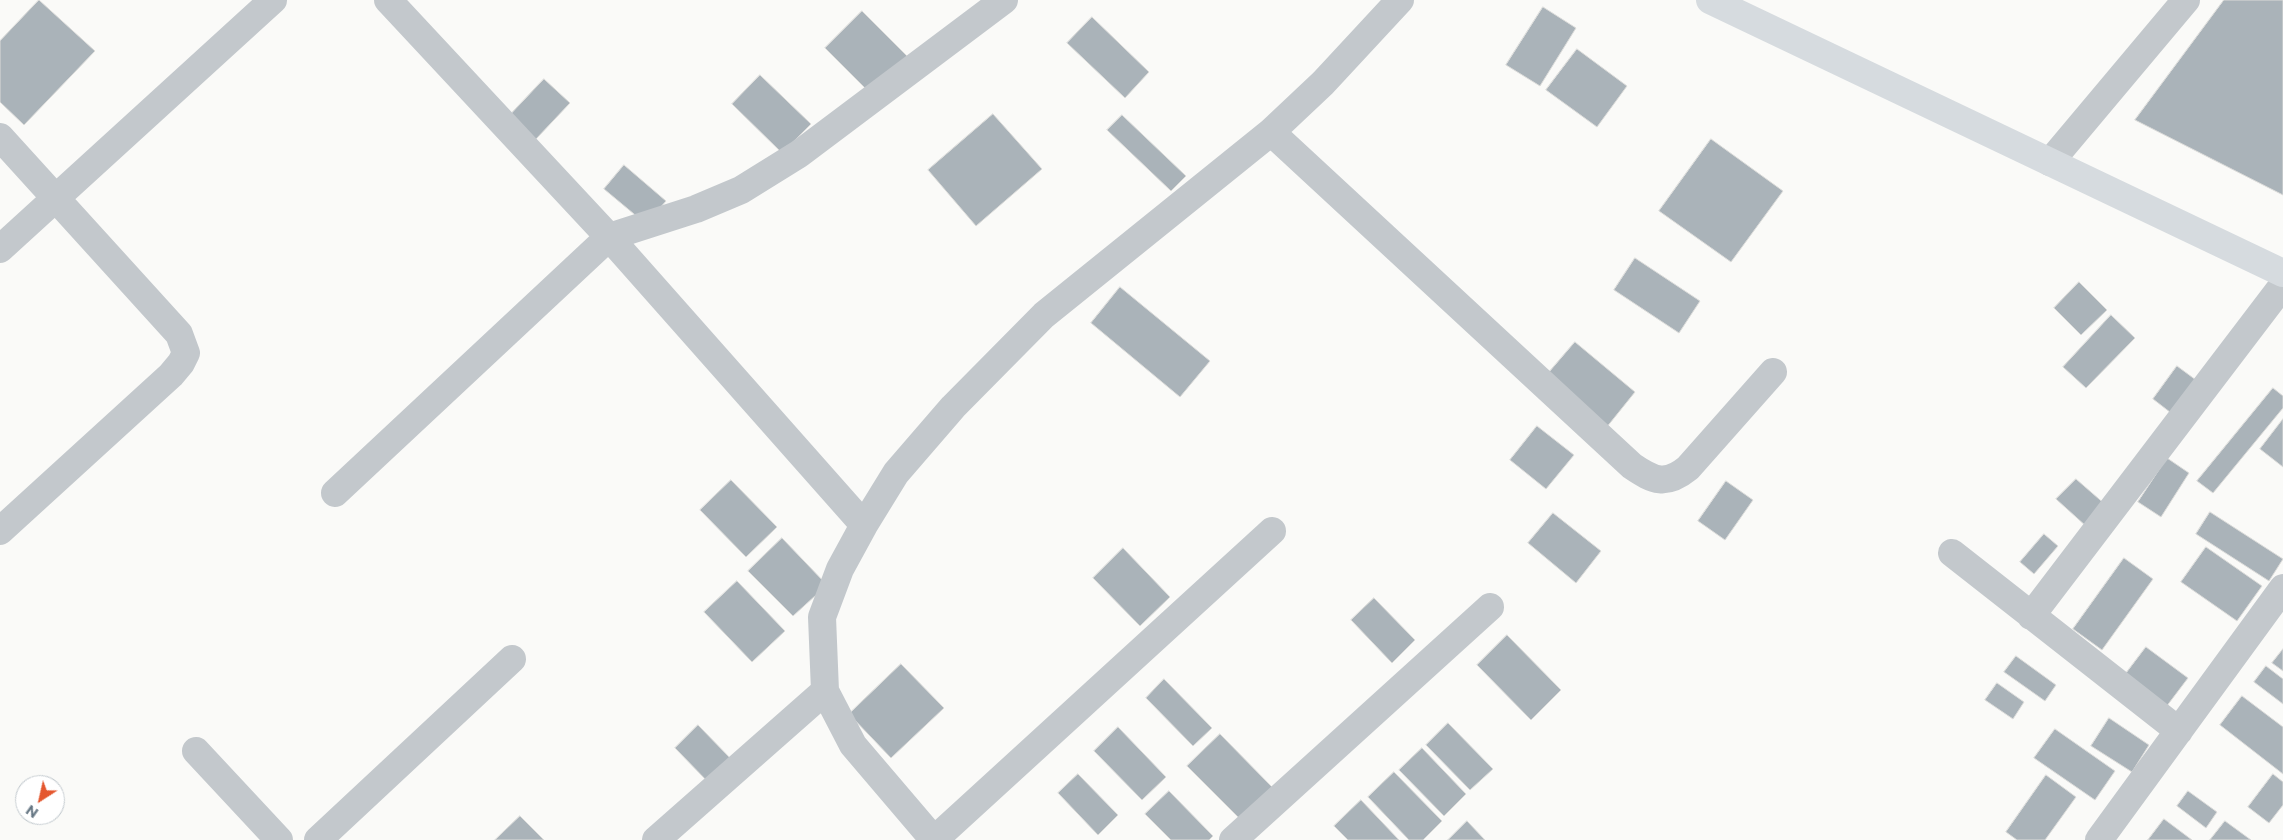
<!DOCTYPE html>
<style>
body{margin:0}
#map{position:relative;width:2283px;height:840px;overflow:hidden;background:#fafaf8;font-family:Montserrat,sans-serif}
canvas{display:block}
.north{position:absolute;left:15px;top:775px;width:50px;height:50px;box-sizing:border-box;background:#fff;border:1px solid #c1c8cd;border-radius:50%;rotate:215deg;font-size:14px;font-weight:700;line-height:20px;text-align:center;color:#657683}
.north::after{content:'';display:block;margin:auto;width:18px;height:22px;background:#e4572e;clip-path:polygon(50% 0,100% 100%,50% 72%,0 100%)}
</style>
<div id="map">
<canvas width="2283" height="840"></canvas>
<div class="north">N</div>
</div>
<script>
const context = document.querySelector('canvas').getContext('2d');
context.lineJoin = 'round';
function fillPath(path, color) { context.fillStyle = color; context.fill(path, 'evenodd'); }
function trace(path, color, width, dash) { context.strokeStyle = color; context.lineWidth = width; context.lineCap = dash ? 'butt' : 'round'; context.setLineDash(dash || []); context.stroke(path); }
const building = new Path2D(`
 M39 0 95 51 24 125 0 102V41Z
 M2224 0H2283V195L2135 120Z
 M1543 7 1576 28 1540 86 1506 65Z
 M862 11 908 57 871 94 825 48Z
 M1092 17 1149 72 1125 98 1067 43Z
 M1577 49 1627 86 1597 127 1546 90Z
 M760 75 811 124 782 153 732 104Z
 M544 79 570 103 536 139 510 115Z
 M993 114 1042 169 976 226 928 170Z
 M1122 115 1186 176 1171 191 1107 130Z
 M1711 139 1783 191 1731 262 1659 211Z
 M624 165 666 201 646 224 604 189Z
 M1635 258 1700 301 1679 333 1614 290Z
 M2079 282 2107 310 2081 335 2054 308Z
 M1120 287 1210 361 1180 397 1091 323Z
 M2111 315 2135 338 2086 388 2063 367Z
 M1575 342 1635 392 1606 428 1545 377Z
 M2177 366 2200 383 2175 416 2153 399Z
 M2273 388 2283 396V408L2213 493 2197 481Z
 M2283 419V467L2260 449Z
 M1537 426 1574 455 1546 489 1510 460Z
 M2167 458 2189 473 2161 517 2138 502Z
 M2076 479 2107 506 2087 527 2056 499Z
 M731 480 777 527 746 557 700 510Z
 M1726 481 1753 500 1725 540 1698 521Z
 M2210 512 2283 559 2269 581 2196 534Z
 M1553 513 1601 551 1576 583 1528 543Z
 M2044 534 2058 546 2034 574 2020 562Z
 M782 538 827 585 793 616 748 571Z
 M2206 547 2262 586 2237 621 2181 582Z
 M1123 548 1170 597 1140 626 1093 578Z
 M2124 558 2153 579 2102 650 2073 629Z
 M737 581 785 631 752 662 704 612Z
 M1374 598 1415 640 1392 663 1351 620Z
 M1507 635 1561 690 1531 720 1477 665Z
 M2146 647 2188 678 2163 711 2121 680Z
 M2283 649V671L2272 663Z
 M2016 656 2056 685 2045 701 2004 672Z
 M901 664 944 708 891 758 849 714Z
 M2266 666 2283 679V704L2254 682Z
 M1164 679 1212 728 1193 746 1146 698Z
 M1997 683 2024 702 2013 719 1985 700Z
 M2242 696 2283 727V774L2220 725Z
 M2109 718 2149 745 2132 772 2091 746Z
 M1448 723 1493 769 1470 790 1426 745Z
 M698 725 733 761 709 783 675 748Z
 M1118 727 1166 777 1142 800 1094 751Z
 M2055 729 2115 771 2095 800 2034 758Z
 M1220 734 1272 787 1240 819 1187 766Z
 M1422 748 1466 794 1444 816 1399 770Z
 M1394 772 1442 821 1423 840H1409L1368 797Z
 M1078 774 1118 815 1098 835 1058 793Z
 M2273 774 2283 782V805L2269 823 2248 807Z
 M2046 775 2076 797 2045 840H2017L2006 832Z
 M1169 791 1213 836 1209 840H1171L1145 814Z
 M2188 791 2217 812 2206 828 2177 806Z
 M1361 800 1399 840H1348L1334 826Z
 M520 816 544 840H495Z
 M2164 819 2192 840H2148Z
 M1467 821 1485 840H1448Z
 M2225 821 2251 840H2210Z`);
const minor = new Path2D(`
 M388 0 609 237 864 525
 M1271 132 1632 466C1654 481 1666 486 1688 468L1773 372
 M0 137 179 334 186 353 181 363 171 375 0 531
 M2050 162 2186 0
 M0 249 273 0
 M335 493 609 237 696 209 741 190 799 154 1004 0
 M1952 553 2179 731
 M2031 616 2283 285
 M196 751 279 840
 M318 840 512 659
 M656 840 825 691
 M934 840 853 745 825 691 822 617 840 569 864 525 896 473 953 407 1044 315 1271 132 1323 83 1400 0
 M934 840 1272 531
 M1233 840 1490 607
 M2099 840 2283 588`);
const major = new Path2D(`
 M1710 0 2283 273`);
fillPath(building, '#aab3b9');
trace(building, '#dcdcda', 1);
trace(minor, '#c3c8cc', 28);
trace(major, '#d6dbdf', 28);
</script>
